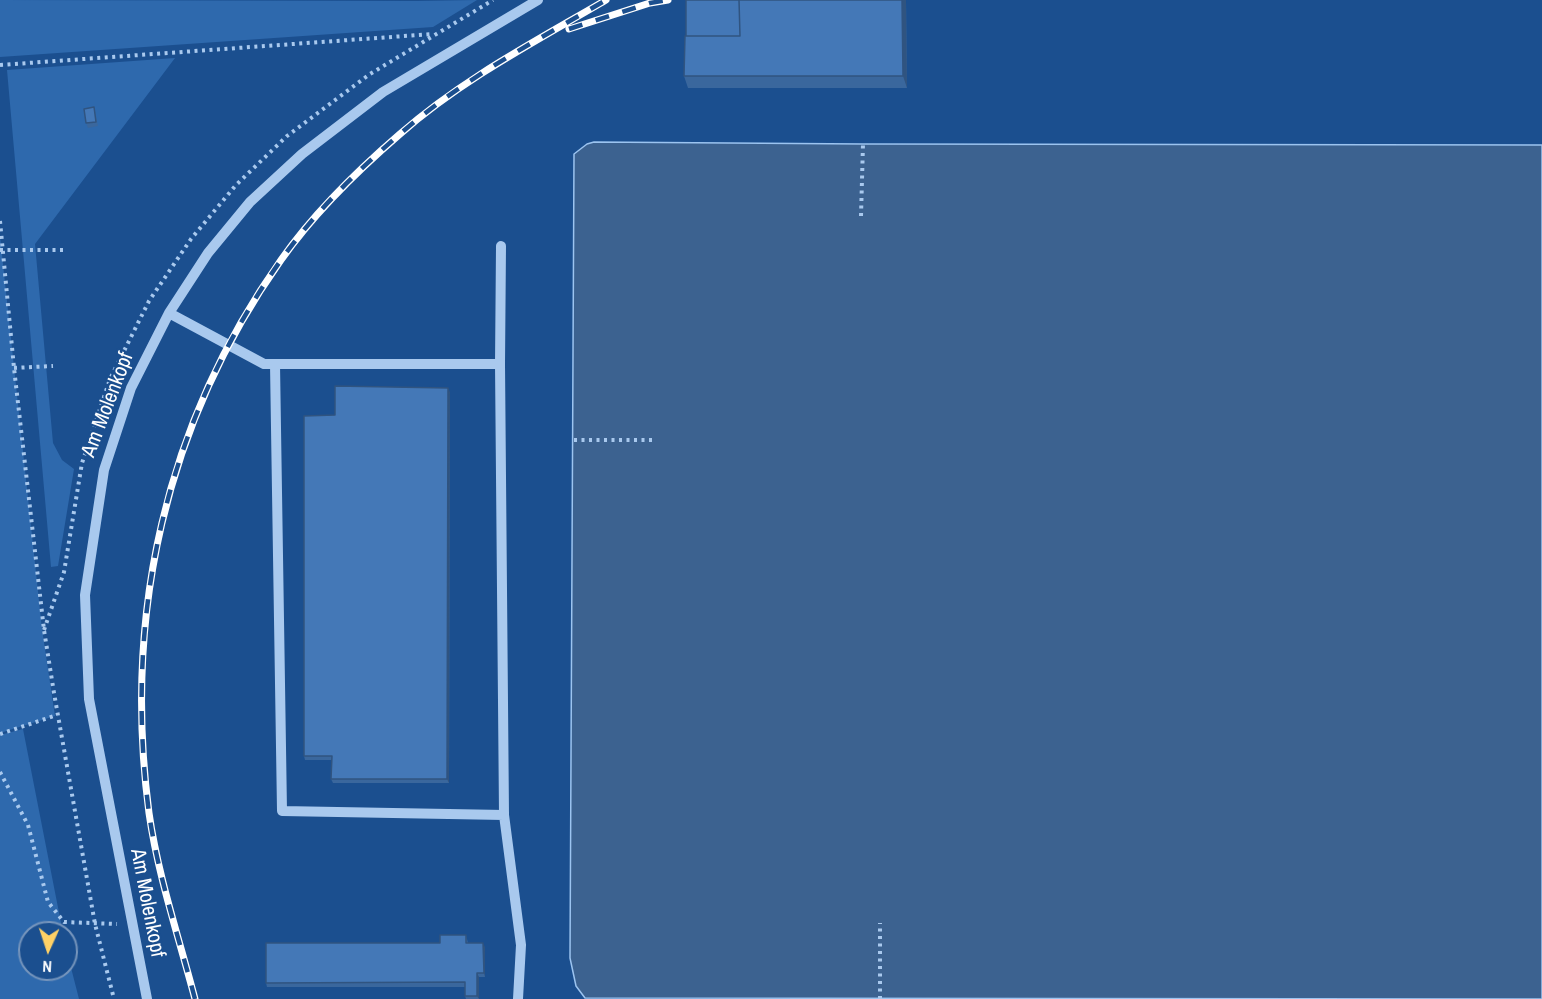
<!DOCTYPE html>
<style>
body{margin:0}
#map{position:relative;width:1542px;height:999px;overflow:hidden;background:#1b4f8f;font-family:"Archivo Narrow",sans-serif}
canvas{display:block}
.north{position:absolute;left:18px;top:921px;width:60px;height:60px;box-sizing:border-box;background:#1b4f8f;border:2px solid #7695bc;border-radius:50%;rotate:183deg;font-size:16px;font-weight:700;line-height:24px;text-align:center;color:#fff}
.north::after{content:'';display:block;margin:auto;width:21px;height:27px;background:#ffd166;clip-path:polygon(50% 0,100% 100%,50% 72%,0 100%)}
</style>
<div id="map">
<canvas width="1542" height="999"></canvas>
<div class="north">N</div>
</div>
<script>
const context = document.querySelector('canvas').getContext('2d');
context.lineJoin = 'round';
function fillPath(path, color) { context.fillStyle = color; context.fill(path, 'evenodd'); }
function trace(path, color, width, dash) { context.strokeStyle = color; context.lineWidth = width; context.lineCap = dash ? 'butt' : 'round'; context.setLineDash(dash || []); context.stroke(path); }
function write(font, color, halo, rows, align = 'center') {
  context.font = font + ' "Archivo Narrow",sans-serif'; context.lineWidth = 4.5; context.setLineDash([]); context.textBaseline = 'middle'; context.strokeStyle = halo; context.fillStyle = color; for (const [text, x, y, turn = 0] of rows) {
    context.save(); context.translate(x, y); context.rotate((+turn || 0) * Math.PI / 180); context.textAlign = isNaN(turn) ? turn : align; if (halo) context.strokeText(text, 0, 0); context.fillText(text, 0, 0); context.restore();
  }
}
const green = new Path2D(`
 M0 0 416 1 477 0 433 27 0 57Z
 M175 58 35 244 53 443 62 460 74 469 58 566 51 567 7 70Z
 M0 236 42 629 55 716 0 733Z
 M23 729 63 933H30V969H66V948L79 999H0V735Z`);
const water = new Path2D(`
 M594 142 863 144 1542 145V999L585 998 576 986 570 958 574 154 587 144Z`);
const path = new Path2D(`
 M0 65 433 34
 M861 216 863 144
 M0 221 14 368 44 630 54 693 95 924 114 999
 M0 250H66
 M14 368 53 366
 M574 440H652
 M44 630 64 572 82 463 110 379 149 301 191 239 236 185 287 136 370 74 493 0
 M0 734 57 715
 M0 772 28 825 48 902 64 922 117 924
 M880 999V923`);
const minor = new Path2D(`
 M169 313 264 364H500L504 815 282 811 275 364
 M500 364 501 246
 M504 815 521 945 518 999
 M147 999 89 699 85 595 104 470 131 388 169 313 208 253 250 202 302 154 383 92 538 0`);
const rail = new Path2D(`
 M569 29 650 3 668 0
 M195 999C179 938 158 876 149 813 123 615 165 424 281 260 314 213 357 171 400 134 461 80 536 41 606 0`);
const wall = new Path2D(`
 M686 0H906L907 88H688L684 76 686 36Z
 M94 107 98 126 88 128 86 123Z
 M450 392 449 783H333L331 779 332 760H305L304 756 335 415Z
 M466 935 468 943 485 947V977H479V999H466L465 996V987H267L266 983 440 943Z`);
const shadedWall = new Path2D(`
 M902 0H906L907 88 903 76Z
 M448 388 450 392 449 783 447 779Z
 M483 943 485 947V977L484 973Z
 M477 973 479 977V999L477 996Z`);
const building = new Path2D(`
 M686 0H739L740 36H686Z
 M739 0H902L903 76H684L685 36H740Z
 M94 107 96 122 86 123 84 109Z
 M335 386 448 388 447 779H331L332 756H304V416L335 415Z
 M440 935H466V943H483L484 973H477V996H465V982L266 983V943H440Z`);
const streetNames = [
 ["Am Molenkopf",108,405,-69],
 ["Am Molenkopf",147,903,79]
];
fillPath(green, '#2e69ad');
fillPath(water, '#3c6290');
trace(water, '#9cc4f0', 1.5);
trace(path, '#a9c9ee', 4, [3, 4.5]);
trace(minor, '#a9c9ee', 10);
trace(rail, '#fff', 7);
trace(rail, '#1b4f8f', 4.5, [14]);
fillPath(wall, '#3a679d');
fillPath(shadedWall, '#305480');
fillPath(building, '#4478b7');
trace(building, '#305480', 1.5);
write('21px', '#fff', '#1b4f8f', streetNames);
</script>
